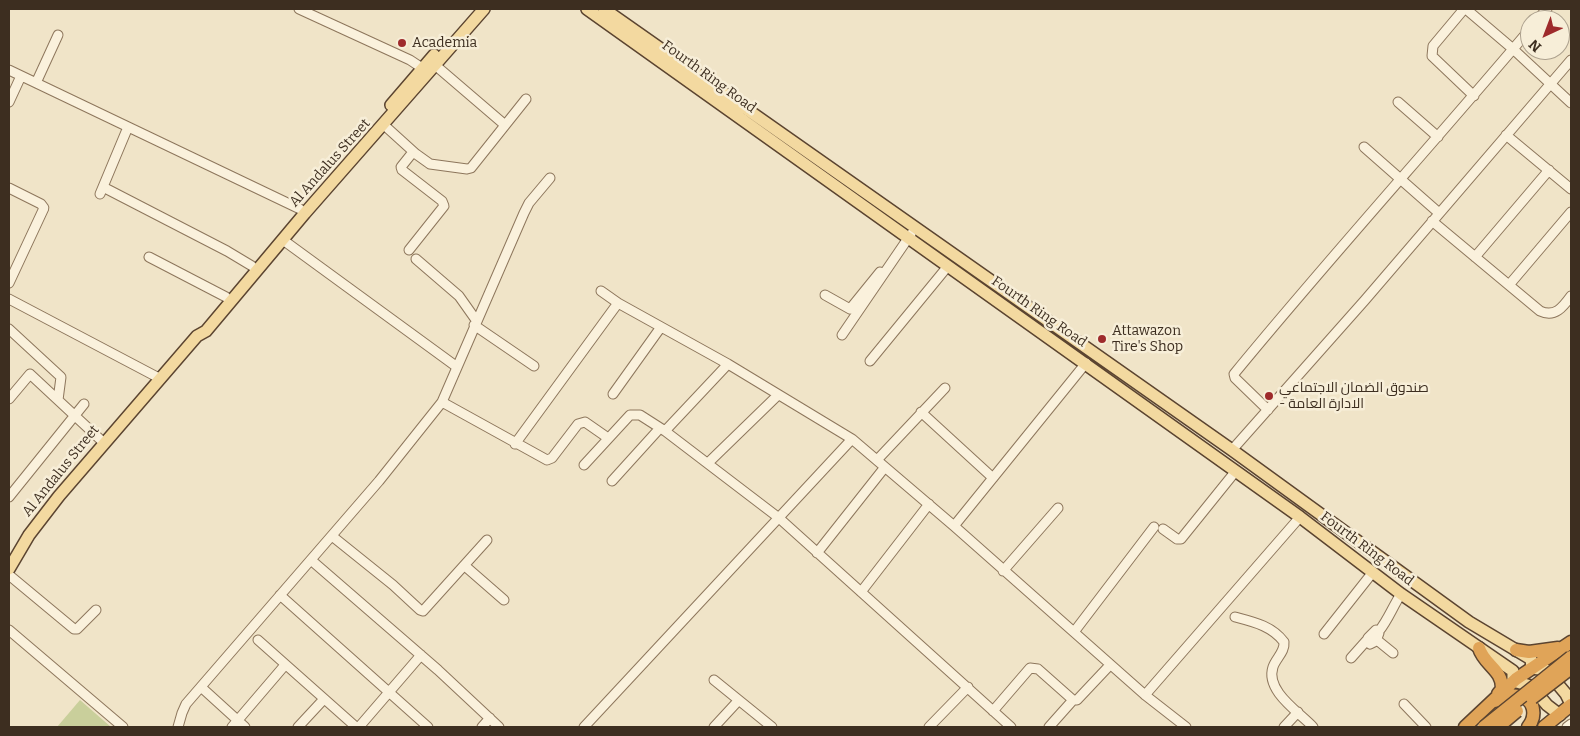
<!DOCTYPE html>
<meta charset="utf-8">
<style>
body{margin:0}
#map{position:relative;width:1580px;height:736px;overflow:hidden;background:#f0e4c8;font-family:Bitter,serif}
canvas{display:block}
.frame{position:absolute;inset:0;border:10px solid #3d2e20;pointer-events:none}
.north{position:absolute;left:1520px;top:10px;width:50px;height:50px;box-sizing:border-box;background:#f7eed8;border:1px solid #ada18e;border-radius:50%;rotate:223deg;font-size:14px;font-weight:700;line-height:20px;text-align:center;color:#3d2e20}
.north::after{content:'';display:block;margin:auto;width:18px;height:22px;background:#9e2a2b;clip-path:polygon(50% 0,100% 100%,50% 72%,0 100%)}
</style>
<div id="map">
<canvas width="1580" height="736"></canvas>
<div class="frame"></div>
<div class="north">N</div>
</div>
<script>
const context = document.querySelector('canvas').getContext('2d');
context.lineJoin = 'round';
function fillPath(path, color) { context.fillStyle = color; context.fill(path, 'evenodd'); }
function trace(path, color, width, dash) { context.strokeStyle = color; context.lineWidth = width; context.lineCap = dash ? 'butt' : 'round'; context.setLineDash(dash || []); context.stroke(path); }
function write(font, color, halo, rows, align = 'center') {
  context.font = font + ' Bitter,Cairo,serif'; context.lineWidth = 5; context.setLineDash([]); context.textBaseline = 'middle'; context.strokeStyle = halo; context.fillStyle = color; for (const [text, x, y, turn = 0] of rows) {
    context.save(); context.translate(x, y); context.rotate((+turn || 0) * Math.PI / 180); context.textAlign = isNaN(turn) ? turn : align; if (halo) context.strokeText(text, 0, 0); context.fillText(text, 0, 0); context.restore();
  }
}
const green = new Path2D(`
 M80 700 111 727H57Z`);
const minor = new Path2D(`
 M299 9 410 60 422 68
 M1464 9 1433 46 1432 56 1474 96
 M1466 9 1513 49 1571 103
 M1537 20 1547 9
 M435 65 505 125
 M9 70 300 209
 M36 83 58 35
 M9 102 21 76
 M1398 102 1438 137
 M384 125 416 154 430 164 467 169 471 168 526 99
 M1506 135 1571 189
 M1364 147 1439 213
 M103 187 227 251 252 266
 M9 188 41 204 44 208 9 283
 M100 194 128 127
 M1432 221 1540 311C1555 318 1563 307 1571 296
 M283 240 457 367
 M409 250 444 206 442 201 402 170 401 167 413 152
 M149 257 226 297
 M1475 257 1549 170
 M416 259 459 296 476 320
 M1509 285 1571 212
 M601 291 618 303 728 364 852 439 954 526 1145 695 1186 727
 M825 295 850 309 880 272
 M9 299 159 378
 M474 325 534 366
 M9 329 61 377 58 400
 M842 335 911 234
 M870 361 948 266
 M613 394 661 327
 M9 399 30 374 103 442
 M442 402 547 460 552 458 578 424 585 422 608 438
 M1268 410 1235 378 1234 374C1330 257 1432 145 1530 29
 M921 412 993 478
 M665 431 728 364
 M515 444 618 303
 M1232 450 1365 300 1571 60
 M877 460 945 388
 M708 463 778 395
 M584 465 630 415H640L665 431 779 518 1011 727
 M612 481 660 428
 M9 497 84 404
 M954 526 1086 363
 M1163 529 1177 539H1181L1235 472
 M332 536 393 585 420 610 423 611 487 540
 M817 553 885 467
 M311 560 438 670 499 727
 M465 566 504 600
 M1003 571 1058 508
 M9 575 74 629H77L96 610
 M861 592 929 504
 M280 595 428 727
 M1235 617C1254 622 1272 626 1284 642 1285 652 1276 658 1273 667 1265 691 1299 712 1313 727
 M9 630 123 727
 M1376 630 1379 633 1376 641 1370 644 1368 641V638Z
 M1379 631C1388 620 1393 606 1401 594
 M1074 632 1154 527
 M1324 634 1373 572
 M258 640 356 727
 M1377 640 1393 653
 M1351 658 1367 640
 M714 680 772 727
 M201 687 245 727
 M1145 695 1300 517
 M1404 704 1426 727
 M993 711 1030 668 1038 669 1073 700H1077L1110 665
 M178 727 182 713 186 704 379 481 442 402 524 213 529 203 550 178
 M232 727 285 665
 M298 727 324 699
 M359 727 421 655
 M482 727 490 718
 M584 727 852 439
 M714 727 738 701
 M929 727 968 687
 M1049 727 1073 700
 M1284 727 1298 712
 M1567 727 1571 724`);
const major = new Path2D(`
 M587 9 1300 517 1401 594 1513 671V681L1531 686 1547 705 1560 715
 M604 9 1232 450 1469 622 1531 659 1532 668 1546 670 1566 694 1571 704
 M391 105 434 55
 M9 569 29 535 59 496 197 336 206 331 305 213 484 9`);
const highway = new Path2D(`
 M1479 648C1484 665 1503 670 1502 689L1498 694
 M1516 650 1529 652 1558 648
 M1495 701C1503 698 1510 694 1519 696 1535 699 1537 716 1528 727
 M1465 727 1516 679 1571 642
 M1544 727 1571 705`);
const highwayBridge = new Path2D(`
 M1532 698 1571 668
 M1484 727 1571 657
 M1498 727 1517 711`);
const markers = [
 [402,43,5,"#9e2a2b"],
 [1102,339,5,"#9e2a2b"],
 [1269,396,5,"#9e2a2b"]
];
const poiNames = [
 ["Academia",412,43],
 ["Attawazon",1112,331],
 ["Tire's Shop",1112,347],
 ["صندوق الضمان الاجتماعي",1279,388],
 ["- الادارة العامة",1279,404]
];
const streetNames = [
 ["Fourth Ring Road",709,77,36],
 ["Al Andalus Street",330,163,-48],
 ["Fourth Ring Road",1039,312,35],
 ["Al Andalus Street",61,471,-51],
 ["Fourth Ring Road",1367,549,37]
];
fillPath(green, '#c9cf9b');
trace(minor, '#8d765c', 11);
trace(major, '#5b4430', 14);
trace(highway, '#5b4430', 15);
trace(minor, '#faf1dc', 9);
trace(major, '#f3d9a0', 11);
trace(highway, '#e0a458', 12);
trace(highwayBridge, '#5b4430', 15, []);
trace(highwayBridge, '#e0a458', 12);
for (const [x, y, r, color] of markers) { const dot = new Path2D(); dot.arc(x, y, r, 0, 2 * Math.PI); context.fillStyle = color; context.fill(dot); trace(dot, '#f7eed8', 2); }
write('14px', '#3d2e20', '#f7eed8', poiNames, 'left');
write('14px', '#3d2e20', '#f7eed8', streetNames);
</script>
